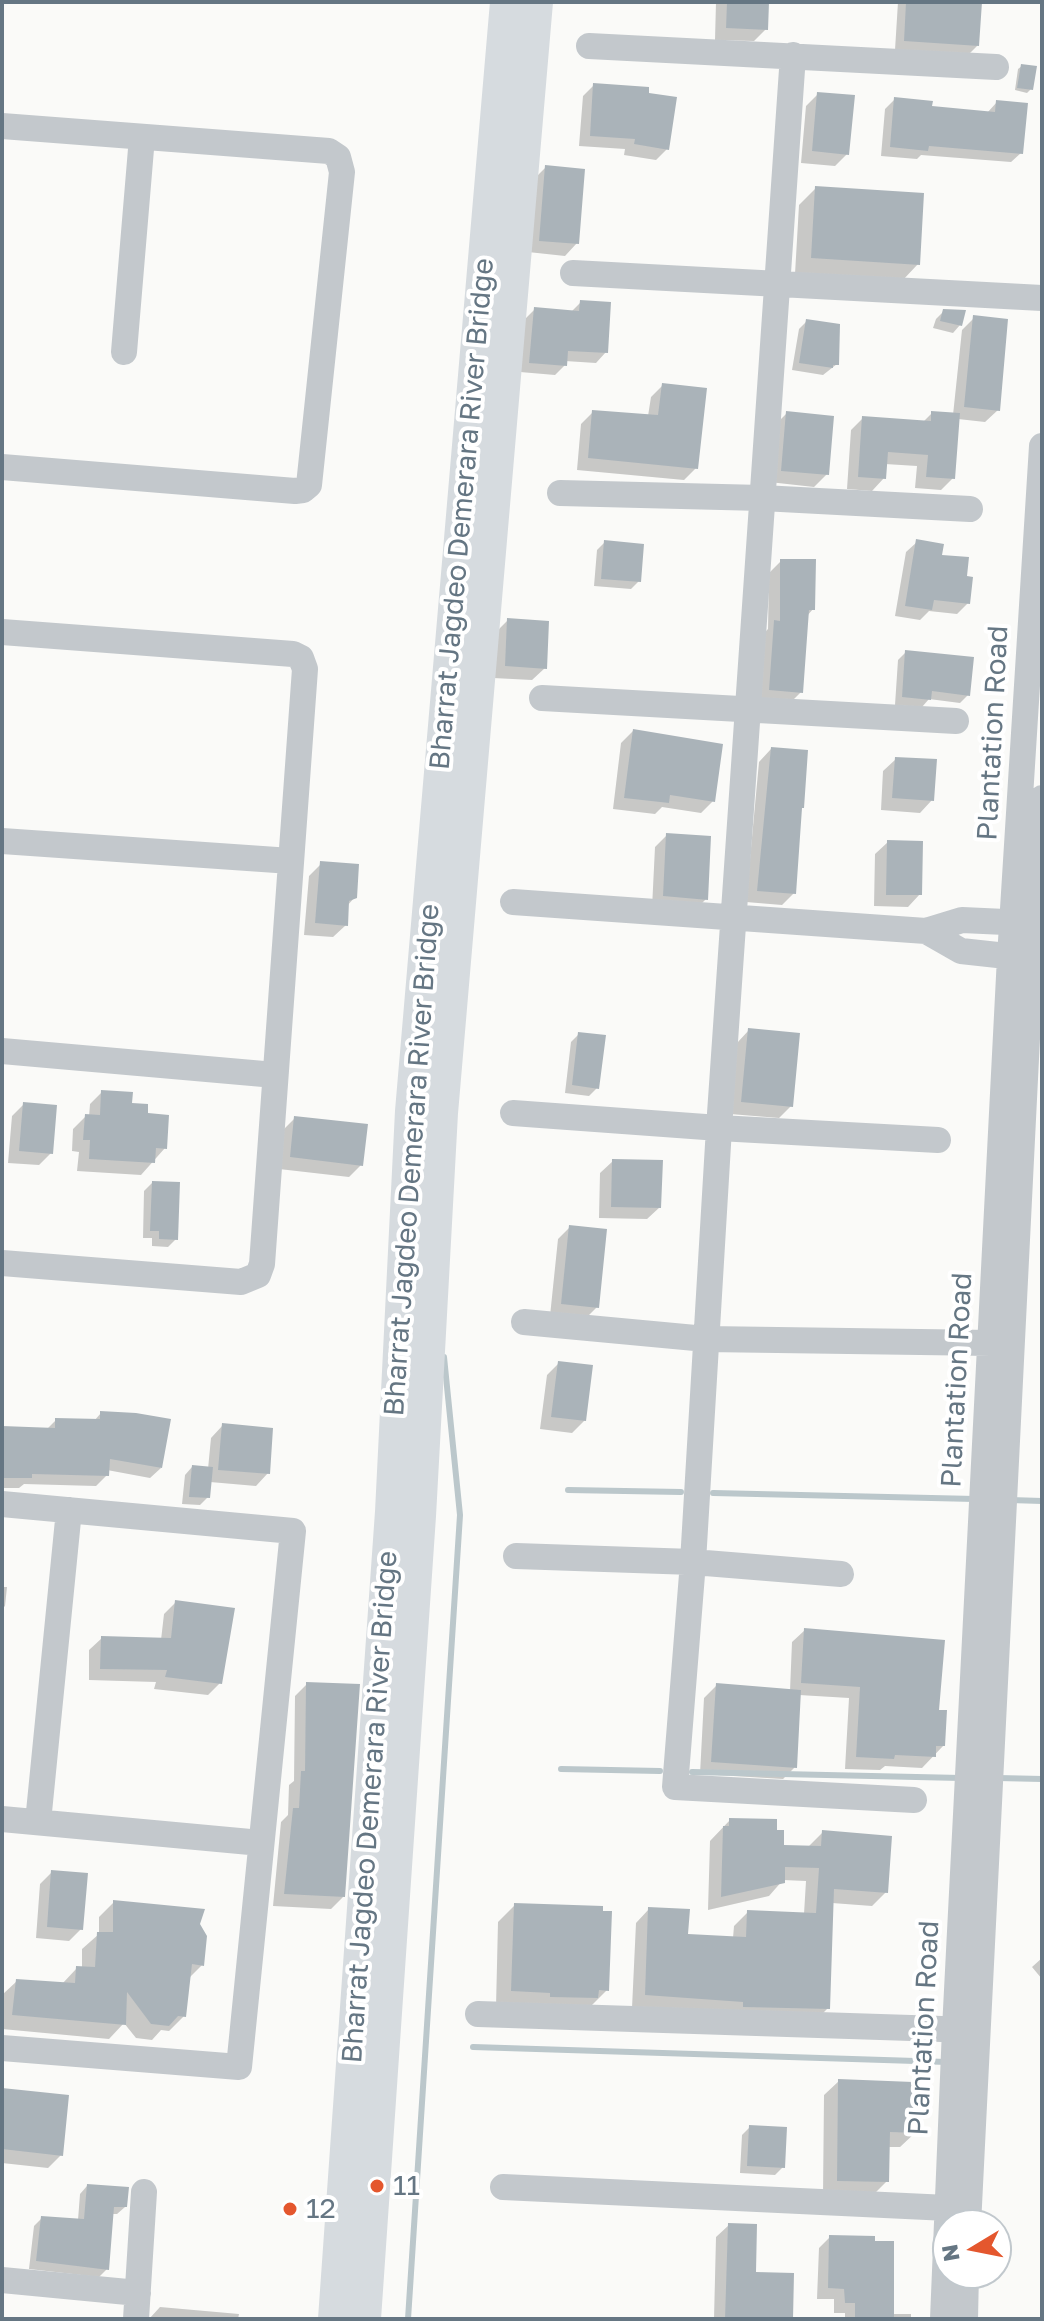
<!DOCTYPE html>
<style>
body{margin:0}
#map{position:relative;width:1044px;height:2321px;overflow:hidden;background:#fafaf8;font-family:"Golos Text",sans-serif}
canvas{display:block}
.frame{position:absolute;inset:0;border:4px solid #657683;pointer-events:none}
.north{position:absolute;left:932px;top:2209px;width:80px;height:80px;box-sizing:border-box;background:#fff;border:2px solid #c1c8cd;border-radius:50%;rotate:260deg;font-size:22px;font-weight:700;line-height:32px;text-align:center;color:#657683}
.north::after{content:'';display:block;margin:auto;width:28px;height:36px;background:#e4572e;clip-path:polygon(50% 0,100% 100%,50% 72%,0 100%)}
</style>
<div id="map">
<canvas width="1044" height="2321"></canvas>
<div class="frame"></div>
<div class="north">N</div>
</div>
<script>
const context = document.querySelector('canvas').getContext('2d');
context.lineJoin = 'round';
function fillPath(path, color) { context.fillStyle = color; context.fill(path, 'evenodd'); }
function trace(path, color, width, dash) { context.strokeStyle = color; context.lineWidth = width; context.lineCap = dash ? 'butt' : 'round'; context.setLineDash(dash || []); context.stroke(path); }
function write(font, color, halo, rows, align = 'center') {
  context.font = font + ' "Golos Text",sans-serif'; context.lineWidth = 8; context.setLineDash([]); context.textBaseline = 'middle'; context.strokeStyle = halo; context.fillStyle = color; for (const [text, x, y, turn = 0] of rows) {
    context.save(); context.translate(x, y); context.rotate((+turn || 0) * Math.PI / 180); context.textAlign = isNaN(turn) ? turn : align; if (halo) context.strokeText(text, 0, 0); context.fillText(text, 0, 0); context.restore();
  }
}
const shadow = new Path2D(`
 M716 2H767L766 29 754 41 715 40Z
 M980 2 977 46 967 56 895 50 898 2Z
 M1022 66 1031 89 1027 93 1015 90 1018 69Z
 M594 85 667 149 656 160 624 155 625 149 579 146 583 96Z
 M818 94 847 154 835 166 801 163 806 106Z
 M895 99 930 108 987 113 997 102 1021 153 1011 162 921 155 917 159 881 156 885 109Z
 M546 167 577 243 565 256 528 252 533 180Z
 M816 188 918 264 902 281 795 274 799 205Z
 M581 302 606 352 596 363 565 361V365L555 375 520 372 525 319 535 309 571 312Z
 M944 311 960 325 953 333 933 328 936 319Z
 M974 318 998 410 985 422 958 419 953 478 941 490 915 488 917 466 885 464 884 478 872 491 847 489 851 430 863 418 922 423 932 413 953 415 962 330Z
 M807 321 837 364 823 375 792 370 799 329Z
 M663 385 696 468 684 480 577 470 581 424 593 412 648 416 651 397Z
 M787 413 827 474 814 487 769 482 774 426Z
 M605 542 639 581 631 589 594 586 597 550Z
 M917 542 940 556 965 578 968 603 957 614 929 611 920 620 895 616 906 552Z
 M781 561 813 609 807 616 801 692 789 704 758 702 762 635 768 629 769 573Z
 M508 620 545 668 532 680 493 678 496 632Z
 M906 652 968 695 960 703 929 699 922 707 895 705 898 660Z
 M633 731 713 801 701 813 662 807 655 814 613 809 621 743Z
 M771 749 794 893 782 905 746 902 759 762Z
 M896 759 932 800 920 813 881 810 883 771Z
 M667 835 706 899 694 911 652 908 655 847Z
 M888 842 920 894 908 907 874 906 875 854Z
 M321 864 355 897 347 906 346 925 333 937 304 935 309 876Z
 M749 1030 791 1106 779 1118 730 1114 737 1043Z
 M579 1034 597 1088 589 1096 565 1093 571 1042Z
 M102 1092 146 1115 165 1148 141 1175 77 1171 79 1152 72 1151 73 1129 86 1116 89 1117 90 1104Z
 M24 1104 51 1153 39 1165 8 1163 12 1116Z
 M295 1118 361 1165 349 1177 279 1169 283 1130Z
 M613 1161 660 1207 647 1219 599 1218 600 1173Z
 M152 1183 176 1239 168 1247 152 1246V1238H143L144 1191Z
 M570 1227 597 1307 585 1319 550 1316 558 1239Z
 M559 1363 585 1420 572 1433 540 1429 547 1375Z
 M101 1413 161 1468 150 1478 107 1470V1475L96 1486 24 1484 19 1488H2V1428L46 1430 56 1420 94 1421Z
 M223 1425 268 1473 256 1486 210 1482 208 1497 200 1505 182 1504 185 1475 192 1467 208 1469 211 1438Z
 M2 1587H7L5 1606 2 1609Z
 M176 1602 220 1683 208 1695 154 1689 156 1682 89 1680V1650L102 1638 161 1640 164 1614Z
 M805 1630 937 1712 944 1745 922 1768 885 1766 880 1770 845 1769 849 1698 799 1695 795 1767 783 1779 700 1774 704 1698 716 1686 790 1691 792 1642Z
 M307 1684 343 1897 331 1909 273 1906 281 1822 288 1815 289 1785 294 1781 295 1696Z
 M730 1820 774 1832 782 1847 809 1846 823 1832 886 1892 872 1906 832 1903 828 2008 814 2022 632 2008 636 1923 649 1909 686 1936 733 1938 734 1926 748 1912 804 1914 806 1881 783 1880 769 1896 708 1910 710 1841Z
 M52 1872 81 1929 69 1941 36 1938 40 1884Z
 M114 1902 198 1925 202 1965 188 1979 184 2016 169 2031 161 2030 152 2040 136 2038 124 2023 109 2039 2 2029V1995L17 1981 62 1984 77 1968H82V1949L99 1934V1917Z
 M515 1905 607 1990 591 2006 496 2007 498 1922Z
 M1042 1958V1979L1032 1967Z
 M839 2081 915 2133 900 2147H888L887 2181 872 2196 823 2195 824 2095Z
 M2 2090 61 2155 48 2168 2 2163Z
 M750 2127 783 2167 775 2175 740 2173 742 2135Z
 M87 2186 125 2207 117 2214H111L107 2269 99 2277 29 2269 34 2226 42 2218 78 2220 80 2194Z
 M729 2225 754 2274 791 2319H714L716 2237Z
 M830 2237 892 2314H911V2319H845V2313H834V2299H817L819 2248Z
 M160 2307 239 2314 238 2319H149Z`);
const stream = new Path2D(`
 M568 1490 681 1492
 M713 1493 975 1499
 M1010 1500 1042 1501
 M561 1769 660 1771
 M692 1772 961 1778
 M998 1778 1042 1779
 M473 2047 947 2062
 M408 2319 460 1515 444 1357`);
const building = new Path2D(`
 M727 2H769L768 30 726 28Z
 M906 2H982L979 46 904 41Z
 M1021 64 1037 66 1033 90 1017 88Z
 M593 83 649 87V93L677 97 669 150 634 144 635 139 590 136Z
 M817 92 855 95 849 155 812 151Z
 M894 97 933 101 932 106 995 112 996 100 1028 103 1023 154 929 146 928 151 890 147Z
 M545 165 585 169 579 244 539 241Z
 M815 186 924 193 920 265 811 258Z
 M580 300 611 302 608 353 568 351 567 366 529 363 534 307 579 311Z
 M943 309 966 310 962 326 940 321Z
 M973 315 1008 319 1000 411 964 407Z
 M806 319 840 324 839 365H833V368L799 363Z
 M662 383 707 388 698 469 588 458 592 410 658 415Z
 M786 411 834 416 829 475 781 471Z
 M931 411 960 413 955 479 926 477 928 455 888 452 886 479 858 477 862 416 931 421Z
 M916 539 944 544 942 555 969 557 967 576 973 577 970 604 934 600 932 610 905 606Z
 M604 540 644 544 641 582 601 579Z
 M780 559H816L815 610H809L803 693 769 690 774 620 780 621Z
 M507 618 549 621 547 669 505 666Z
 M905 650 974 657 970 696 932 691 931 700 902 697Z
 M633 729 723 744 715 802 670 795 669 803 624 798Z
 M771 747 808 750 804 808H802L796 894 757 891Z
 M895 757 937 759 934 801 892 798Z
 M666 833 711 836 708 900 663 896Z
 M887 840 923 841 922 895H886Z
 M320 861 359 864 357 898 349 901 348 926 315 923Z
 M748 1028 800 1033 793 1107 741 1102Z
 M578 1032 606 1035 599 1089 572 1085Z
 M101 1090 133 1092 132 1103 148 1104V1113L169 1115 167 1149 156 1148 155 1163 89 1159 90 1140H83L85 1114 100 1115Z
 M23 1102 57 1105 53 1154 19 1151Z
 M294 1116 368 1124 363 1166 290 1157Z
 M612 1159 663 1160 661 1208 611 1207Z
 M152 1181 180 1182 178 1240 159 1239V1231H150Z
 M569 1225 607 1229 599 1308 561 1304Z
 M558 1361 593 1365 586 1421 551 1417Z
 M100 1411 136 1413 171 1419 162 1468 110 1459 109 1476 32 1474V1478H2V1426L55 1428V1418L100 1419Z
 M222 1423 273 1428 270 1474 218 1470Z
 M192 1465 213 1467 210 1498 189 1497Z
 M175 1600 235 1608 222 1684 165 1677 167 1670 100 1669 101 1636 171 1638Z
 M804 1628 945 1640 939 1710H947L945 1746H936V1757L895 1755 894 1759 856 1757 860 1687 801 1683Z
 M306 1682 360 1684 345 1897 284 1894 293 1808H299L301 1771H305Z
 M716 1683 801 1690 797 1768 711 1762Z
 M729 1818 777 1819V1830H784V1845L821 1846 822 1830 892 1836 888 1893 834 1889 830 2009 743 2007V2002L645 1995 648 1907 690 1909 688 1934 746 1937 747 1910 816 1913 819 1868 785 1867V1883L721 1897 723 1826H729Z
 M51 1870 88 1873 83 1930 47 1927Z
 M113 1900 205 1909 200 1924 207 1936 204 1966 192 1964 186 2017 178 2016 169 2026 151 2024 127 1992 126 2025 12 2015 16 1979 75 1983 76 1966 95 1967 97 1932H113Z
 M514 1903 603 1906V1911H612L609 1991 599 1990 598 1998 550 1997V1993L511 1991Z
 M838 2079 913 2082V2086L919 2087 917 2133 890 2132 889 2182 837 2181Z
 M2 2088 69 2095 63 2156 2 2149Z
 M749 2125 787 2127 785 2168 747 2166Z
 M87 2184 129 2187 127 2207H114L109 2270 36 2261 41 2216 84 2219Z
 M728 2223 757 2224 756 2272 794 2273 793 2319H725Z
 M829 2235 875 2236V2241H894V2319H855V2303H845L844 2289 828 2288Z`);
const minor = new Path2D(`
 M589 46 996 67
 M793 55 719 1128 693 1562 675 1787 914 1800
 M2 126 329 151 338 157 342 172 309 485 303 490 295 491 2 467
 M573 273 1042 298
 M124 352 142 137
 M560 493 762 498 970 509
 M2 632 293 654 301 658 305 669 262 1264 258 1275 241 1282 2 1263
 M542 698 956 721
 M2 841 291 861
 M513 902 926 931 962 920 1027 923
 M926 931 961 951 1025 958
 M2 1051 275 1075
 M513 1113 719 1128 938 1140
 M524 1322 706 1339 991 1343
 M2 1504 293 1531 239 2067 2 2048
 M516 1556 693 1562 841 1574
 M2 1819 261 1843
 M38 1822 69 1510
 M478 2014 973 2030
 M503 2187 948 2208
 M968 2225 1031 958 1042 798
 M2 2280 138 2293
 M136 2319 144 2192
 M943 2319 955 2029 1010 957 1042 446
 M965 2319 966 2273`);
const major = new Path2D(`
 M334 2319 391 1512 411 1111 506 2
 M365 2319 420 1516 442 1113 537 2`);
const markers = [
 [377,2186,8,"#e4572e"],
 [290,2209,8,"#e4572e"]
];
const streetNames = [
 ["Bharrat Jagdeo Demerara River Bridge",462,514,-85],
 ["Plantation Road",993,733,-87],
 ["Bharrat Jagdeo Demerara River Bridge",412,1160,-86],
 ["Plantation Road",957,1380,-87],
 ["Bharrat Jagdeo Demerara River Bridge",370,1807,-86],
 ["Plantation Road",924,2028,-87]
];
const poiNames = [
 ["11",393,2186],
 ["12",306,2209]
];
fillPath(shadow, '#0003');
trace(stream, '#bbc7cb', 6);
fillPath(building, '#aab3b9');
trace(minor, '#c3c8cc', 26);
trace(major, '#d6dbdf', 32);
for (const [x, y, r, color] of markers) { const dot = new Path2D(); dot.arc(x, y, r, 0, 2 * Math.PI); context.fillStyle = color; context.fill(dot); trace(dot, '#fff', 3); }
write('28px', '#657683', '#fff', streetNames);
write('28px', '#657683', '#fff', poiNames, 'left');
</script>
